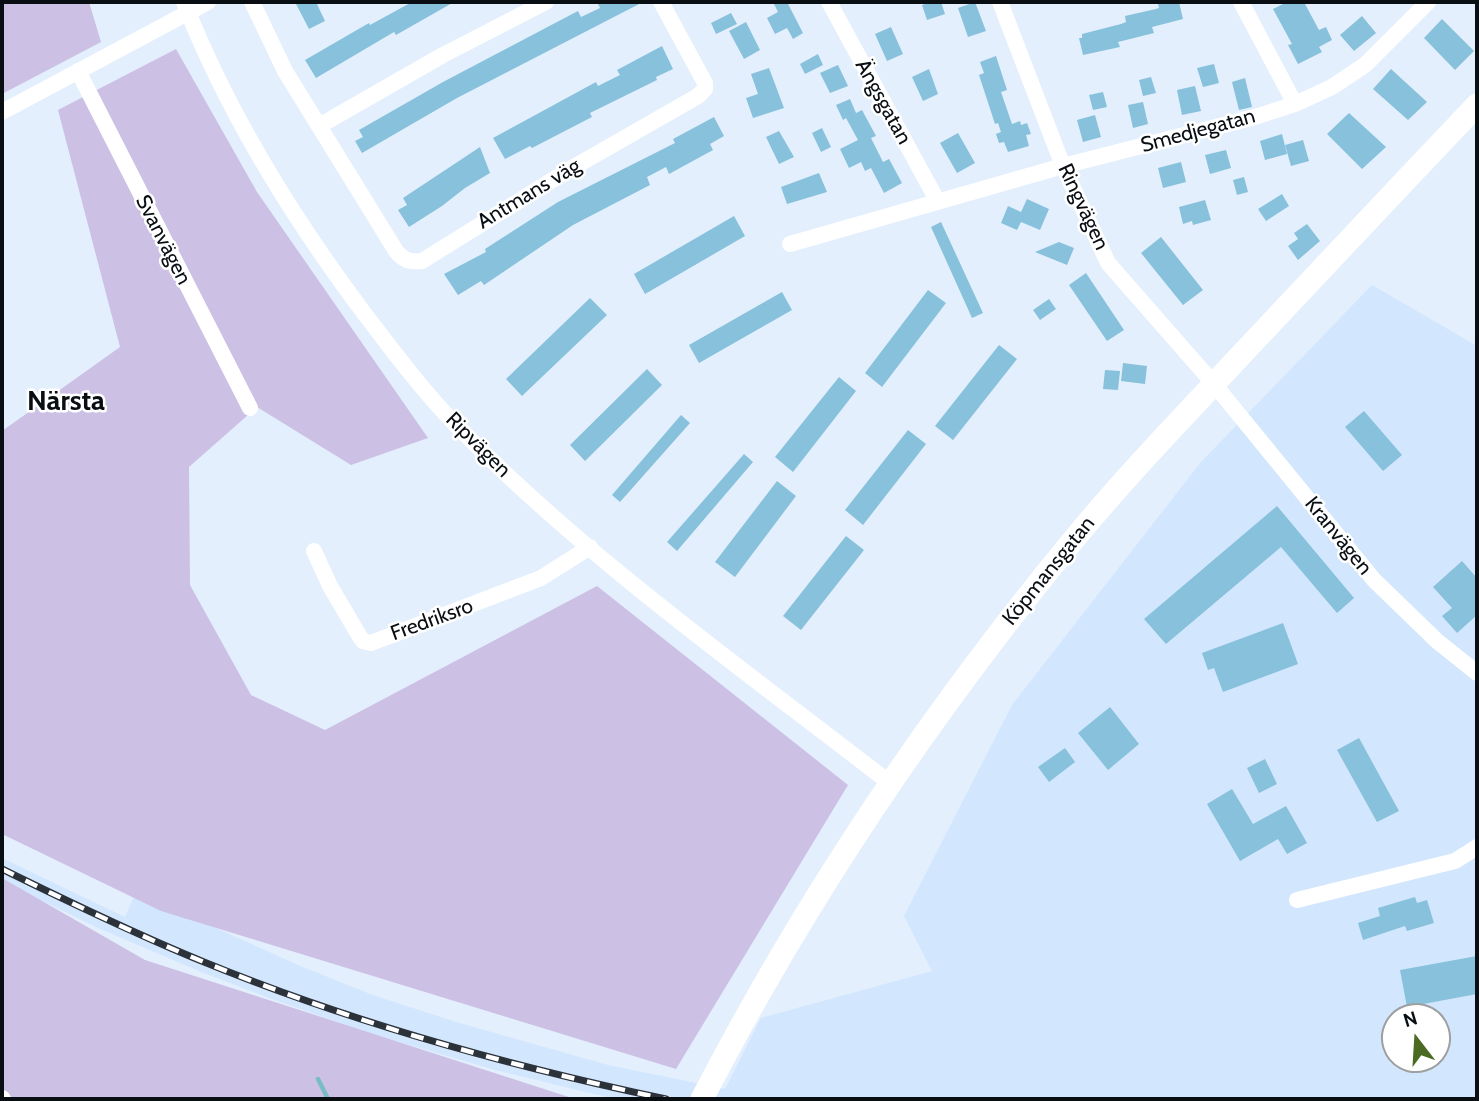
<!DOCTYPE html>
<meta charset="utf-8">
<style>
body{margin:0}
#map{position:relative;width:1479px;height:1101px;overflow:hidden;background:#e3effd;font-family:Cabin,sans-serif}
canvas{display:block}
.frame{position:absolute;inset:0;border:4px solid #090e13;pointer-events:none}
.north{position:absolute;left:1381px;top:1003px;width:70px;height:70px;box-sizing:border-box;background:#fff;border:2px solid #9d9fa1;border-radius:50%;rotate:343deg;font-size:19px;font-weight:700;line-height:28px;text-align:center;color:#090e13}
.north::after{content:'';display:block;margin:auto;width:24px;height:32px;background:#4b6b22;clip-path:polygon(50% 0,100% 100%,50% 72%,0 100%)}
</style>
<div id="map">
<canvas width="1479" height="1101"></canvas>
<div class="frame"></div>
<div class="north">N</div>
</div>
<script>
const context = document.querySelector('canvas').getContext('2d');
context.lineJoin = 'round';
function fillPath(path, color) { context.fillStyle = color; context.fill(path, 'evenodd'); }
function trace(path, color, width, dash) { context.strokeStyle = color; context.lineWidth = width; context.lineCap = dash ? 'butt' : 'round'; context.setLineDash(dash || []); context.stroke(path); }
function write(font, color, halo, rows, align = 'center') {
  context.font = font + ' Cabin,sans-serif'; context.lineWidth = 5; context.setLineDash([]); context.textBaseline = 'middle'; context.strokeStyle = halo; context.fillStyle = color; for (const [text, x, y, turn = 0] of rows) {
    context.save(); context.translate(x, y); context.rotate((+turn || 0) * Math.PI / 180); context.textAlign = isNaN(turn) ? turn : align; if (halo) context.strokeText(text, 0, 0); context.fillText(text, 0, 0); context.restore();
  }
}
const built = new Path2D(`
 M1372 285 1477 346V1099H615L495 1070 372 1034 269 998 201 972 98 928 2 881V858L125 917 136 892 298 965 370 994 456 1022 608 1065 725 1089 761 1018 932 971 904 916 1012 705 1201 462ZM1395 1017H1437V1059H1395Z`);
const green = new Path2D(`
 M2 2H89L101 42 2 94Z
 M176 49 257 192 428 438 351 465 257 407 189 467 190 585 251 695 325 730 597 586 848 785 676 1069 161 911 2 834V431L120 347 58 110Z
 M2 878 145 960 575 1099H2Z`);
const stream = new Path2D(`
 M318 1079 328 1099`);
const building = new Path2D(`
 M295 2H316L325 21 309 29Z
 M412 2H454L396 35 394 32 316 78 305 60 369 23 370 25Z
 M597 2H643L457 98 362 153 355 141 363 137 359 130 443 82 557 22 578 11 581 17 600 8Z
 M773 2H787L803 33 793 39 787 28 775 34 767 18 778 12Z
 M931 2H941L945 14 927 20 922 5Z
 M975 2 986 31 968 37 958 8Z
 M1168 2H1179L1183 19 1152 27 1154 33 1118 42 1120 47 1083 55 1079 38H1082V34L1121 24 1126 22 1125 16 1156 9 1159 8 1158 4Z
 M1287 2H1304L1319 30 1326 27 1332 40 1319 47 1322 52 1298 64 1288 45 1292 44 1273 9Z
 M731 13 737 24 716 34 711 23Z
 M1362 16 1376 33 1354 51 1340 35Z
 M1442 19 1474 51 1455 70 1424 38Z
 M746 22 760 50 744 59 729 31Z
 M891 27 903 54 887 61 875 34Z
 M662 46 673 69 656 77 657 80 590 113 592 117 532 148 530 146 505 159 493 138 596 82 598 86 620 75 617 70Z
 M818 54 823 65 805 74 800 64Z
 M996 56 1007 90 1001 92 1012 124 1020 121 1021 125 1027 123 1031 134 1026 135 1029 146 1008 152 1004 142 999 143 996 134 1001 132 998 123 995 124 979 75 984 73 980 62Z
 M1214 64 1219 83 1203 87 1197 68Z
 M838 65 848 86 830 93 820 73Z
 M769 68 784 108 753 118 746 98 758 94 751 74Z
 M929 69 938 94 923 101 912 77Z
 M1391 69 1427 102 1408 120 1373 89Z
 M1151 77 1156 93 1143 96 1139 80Z
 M1245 78 1252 107 1239 110 1232 82Z
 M1195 86 1201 111 1182 115 1177 90Z
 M1103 92 1107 107 1093 110 1089 95Z
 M850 99 856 113 862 110 876 136 871 138 883 162 889 159 902 183 884 193 871 168 865 171 861 162 849 168 840 149 858 140 846 118 843 120 836 105Z
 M1143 102 1148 124 1133 128 1128 105Z
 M1349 113 1386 147 1362 169 1327 134Z
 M1095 115 1101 137 1083 142 1077 120Z
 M714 117 724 136 710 144 713 150 669 174 666 167 647 177 650 185 573 225 484 285 481 281 458 295 444 274 486 252 485 249 558 202 675 143 673 139Z
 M822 128 831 147 821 152 812 133Z
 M779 131 794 157 779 164 766 137Z
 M958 133 975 163 957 173 940 143Z
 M1282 134 1287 154 1265 160 1260 141Z
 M1303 140 1309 161 1291 166 1285 145Z
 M480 147 490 173 465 188 442 206 409 227 398 210 407 205 403 198Z
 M1226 150 1231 168 1210 174 1205 155Z
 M1181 162 1186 182 1163 188 1158 168Z
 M819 173 827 192 787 204 781 187Z
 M1244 177 1248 192 1237 195 1233 180Z
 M1282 194 1289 206 1266 221 1258 209Z
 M1027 199 1049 209 1040 230 1021 222 1017 230 1001 223 1008 206 1021 212Z
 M1205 200 1211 220 1193 225 1192 221 1183 224 1179 207Z
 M734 216 745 236 645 294 634 274Z
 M941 222 983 313 972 318 931 227Z
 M1307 224 1320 241 1298 260 1288 246 1298 239 1294 233Z
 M1161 237 1203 290 1183 305 1141 253Z
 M1059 242 1074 248 1067 265 1035 252Z
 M1086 273 1124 330 1107 341 1069 285Z
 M928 290 946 303 882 387 865 373Z
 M782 292 792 310 699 363 689 345Z
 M590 298 607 315 522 396 506 379Z
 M1049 299 1056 309 1040 320 1033 310Z
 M999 345 1017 359 953 440 935 426Z
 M1123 363 1147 366 1145 384 1121 381Z
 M647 369 662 385 585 461 570 445Z
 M1105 370 1120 371 1118 390 1103 389Z
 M839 377 856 391 793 472 775 457Z
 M1364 411 1402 455 1383 471 1345 427Z
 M681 415 690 423 620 502 612 495Z
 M908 430 926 444 863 525 845 510Z
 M744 454 753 462 677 551 667 542Z
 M777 481 796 496 735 577 715 562Z
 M1277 506 1354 598 1337 613 1281 547 1166 644 1144 619Z
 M846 536 864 550 801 630 783 616Z
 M1462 561 1477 578V615L1457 633 1442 616 1452 608 1433 587Z
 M1283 623 1298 664 1223 692 1214 668 1208 670 1202 653Z
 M1110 707 1139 744 1108 770 1078 733Z
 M1359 738 1399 811 1377 822 1337 750Z
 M1065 748 1075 762 1049 782 1038 767Z
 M1265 759 1277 784 1259 793 1247 768Z
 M1232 789 1253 824 1286 806 1307 843 1287 854 1278 839 1240 861 1207 804Z
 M1415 897 1417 903 1427 900 1434 923 1407 931 1405 926 1363 940 1358 923 1380 916 1378 908Z
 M1477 956V994L1407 1007 1400 970Z`);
const street = new Path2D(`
 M184 2C228 114 292 217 364 313 393 351 422 390 456 425 587 559 743 669 891 784
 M252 2 285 71 396 251C404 261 410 262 422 261L567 171 698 96 705 89V83L661 2
 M829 2 938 202
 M1000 2 1063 166 1108 263 1214 384 1374 580 1437 641 1477 673
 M1241 2 1295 104
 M78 71 250 408
 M2 112 208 2
 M319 126 443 55 546 2
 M790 244 1063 166 1255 117 1295 104 1332 87 1365 65 1428 2
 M314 551 330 586 360 637 363 641 371 643 541 578 590 547
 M1297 900 1455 861 1477 847
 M2 1098 3 1099`);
const secondary = new Path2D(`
 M702 1099C805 900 932 711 1075 538 1127 475 1185 415 1241 355 1320 271 1398 188 1477 105`);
const rail = new Path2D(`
 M2 869C69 902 135 934 204 962 353 1023 509 1066 666 1099`);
const streetNames = [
 ["Ängsgatan",883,102,61],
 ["Smedjegatan",1198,131,-15],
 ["Antmans väg",529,194,-31],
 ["Ringvägen",1083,207,65],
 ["Svanvägen",163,240,63],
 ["Ripvägen",478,445,45],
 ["Kranvägen",1338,536,51],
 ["Köpmansgatan",1049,571,-51],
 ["Fredriksro",432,620,-20]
];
const districtNames = [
 ["Närsta",66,402]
];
fillPath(built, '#d2e6fe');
fillPath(green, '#ccc0e5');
trace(stream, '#78bdc4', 4.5);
fillPath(building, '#87c1db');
trace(street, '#fff', 16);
trace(secondary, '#fff', 23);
trace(rail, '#2c3239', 7);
trace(rail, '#fff', 4.5, [13]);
write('21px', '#090e13', '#fff', streetNames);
write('bold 28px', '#090e13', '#fff', districtNames);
</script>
